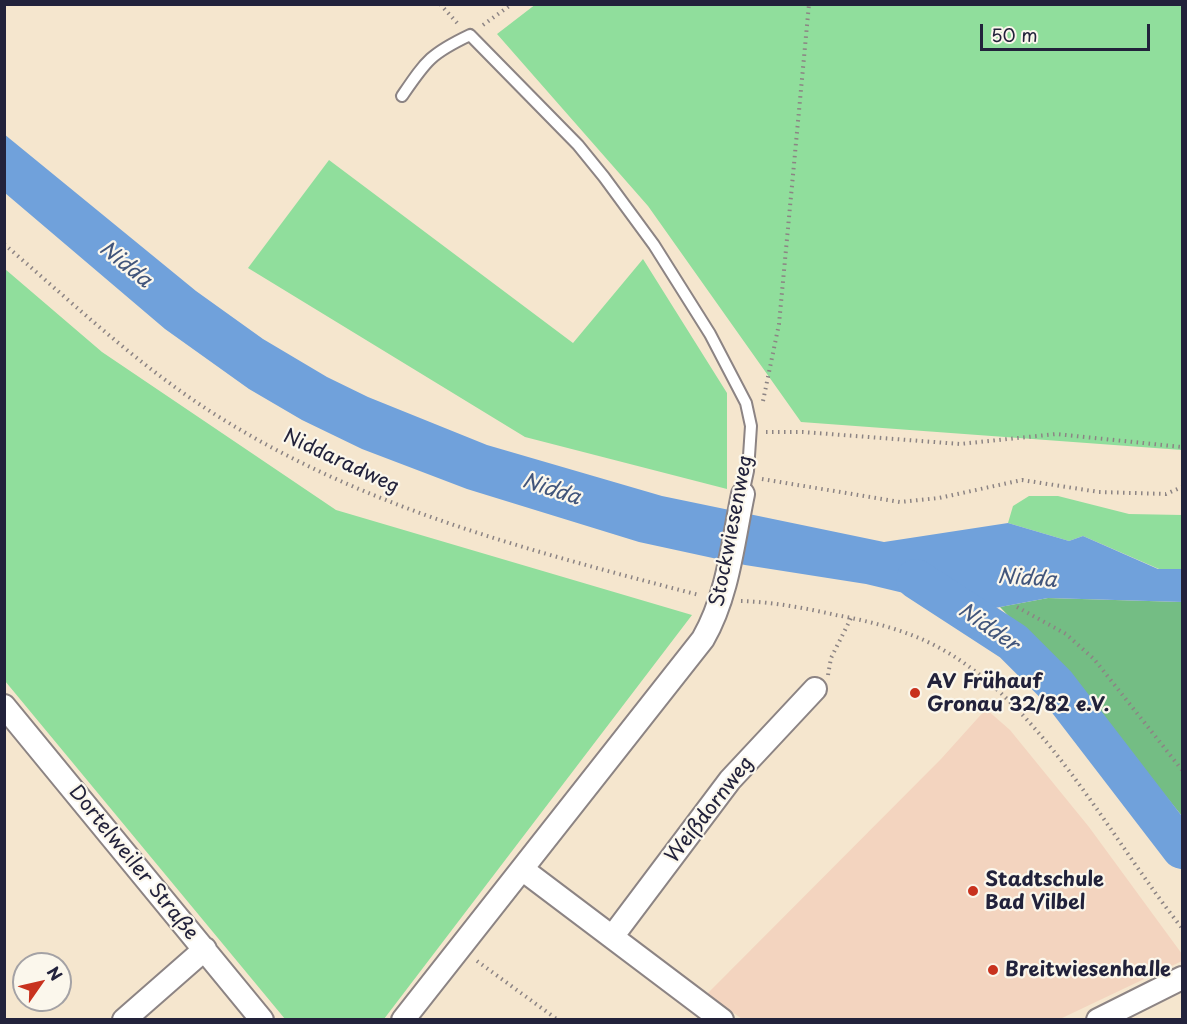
<!DOCTYPE html>
<meta charset="utf-8">
<style>
body{margin:0}
#map{position:relative;width:1187px;height:1024px;overflow:hidden;background:#f5e6ce;font-family:"Playpen Sans",sans-serif}
canvas{display:block}
.frame{position:absolute;inset:0;border:6px solid #22223b;pointer-events:none}
.north{position:absolute;left:12px;top:952px;width:60px;height:60px;box-sizing:border-box;background:#fbf7ec;border:2px solid #a4a2a5;border-radius:50%;rotate:56deg;font-size:16px;font-weight:700;line-height:24px;text-align:center;color:#22223b}
.north::after{content:'';display:block;margin:auto;width:21px;height:27px;background:#c8321e;clip-path:polygon(50% 0,100% 100%,50% 72%,0 100%)}
.scale{position:absolute;left:980px;top:24px;width:170px;height:27px;box-sizing:border-box;border:3px solid #22223b;border-top:0;padding-left:8px;font-size:18px;line-height:21px;white-space:nowrap;color:#22223b;-webkit-text-stroke:4px #fbf7ec;paint-order:stroke}
</style>
<div id="map">
<canvas width="1187" height="1024"></canvas>
<div class="frame"></div>
<div class="north">N</div>
<div class="scale">50 m</div>
</div>
<script>
const context = document.querySelector('canvas').getContext('2d');
context.lineJoin = 'round';
function fillPath(path, color) { context.fillStyle = color; context.fill(path, 'evenodd'); }
function trace(path, color, width, dash) { context.strokeStyle = color; context.lineWidth = width; context.lineCap = dash ? 'butt' : 'round'; context.setLineDash(dash || []); context.stroke(path); }
function write(font, color, halo, rows, align = 'center') {
  context.font = font + ' "Playpen Sans",sans-serif'; context.lineWidth = 4.5; context.setLineDash([]); context.textBaseline = 'middle'; context.strokeStyle = halo; context.fillStyle = color; for (const [text, x, y, turn = 0] of rows) {
    context.save(); context.translate(x, y); context.rotate((+turn || 0) * Math.PI / 180); context.textAlign = isNaN(turn) ? turn : align; if (halo) context.strokeText(text, 0, 0); context.fillText(text, 0, 0); context.restore();
  }
}
const built = new Path2D(`
 M986 709 1010 730 1089 827 1182 954V961L1060 1019H742L707 994 941 759Z`);
const green = new Path2D(`
 M536 4 1182 5V450L801 422 648 206 497 34Z
 M329 160 573 343 643 259 727 393V489L525 437 248 268Z
 M5 269 102 352 336 510 692 615 384 1019H285L5 681Z
 M1029 496H1058L1129 514 1182 515V569H1159L1083 536 1069 541 1008 523 1013 506Z`);
const forest = new Path2D(`
 M1048 598 1182 602V816L1084 696 1000 607Z`);
const water = new Path2D(`
 M4 134 196 291 263 339 327 377 368 397 487 445 662 496 884 542 1008 523 1069 541 1083 536 1158 569H1182V602L1048 598 979 611 866 584 745 565 639 542 467 489 362 449 302 420 249 389 165 329 5 193Z`);
const river = new Path2D(`
 M916 579 1013 642 1056 685 1182 849`);
const path = new Path2D(`
 M440 4 459 25
 M483 25 512 4
 M4 244C75 305 144 371 224 420 370 510 534 552 699 595
 M763 401 779 324 809 4
 M766 432H803L960 444 1056 434 1182 447
 M762 479 900 502 939 498 1022 480 1099 492 1166 494 1182 487
 M741 601C773 602 805 608 836 615 868 621 902 629 932 644 1039 697 1109 837 1182 928
 M1017 607 1066 634 1094 659 1182 770
 M828 675 831 658 851 618
 M477 961 558 1020`);
const service = new Path2D(`
 M402 96C426 61 430 54 470 35L578 145 604 177 654 245 710 334 746 403 751 426 748 471 743 494`);
const minor = new Path2D(`
 M4 706 262 1020
 M522 869 722 1020
 M612 937 730 780 815 689
 M124 1020 205 949
 M403 1020 703 639C728 596 733 542 743 494
 M1098 1020 1182 978`);
const markers = [
 [915,693,6,"#c8321e"],
 [973,891,6,"#c8321e"],
 [993,970,6,"#c8321e"]
];
const streetNames = [
 ["Niddaradweg",341,462,25],
 ["Stockwiesenweg",732,531,-79],
 ["Weißdornweg",710,810,-52],
 ["Dortelweiler Straße",133,863,51]
];
const poiNames = [
 ["AV Frühauf",927,682],
 ["Gronau 32/82 e.V.",927,705],
 ["Stadtschule",985,880],
 ["Bad Vilbel",985,903],
 ["Breitwiesenhalle",1005,970]
];
const waterNames = [
 ["Nidda",125,265,39],
 ["Nidda",551,490,18],
 ["Nidda",1027,579,4],
 ["Nidder",988,628,35]
];
fillPath(built, '#f3d4bf');
fillPath(green, '#90de9c');
fillPath(forest, '#74bd84');
fillPath(water, '#70a1db');
trace(river, '#70a1db', 40);
trace(service, '#8c8484', 14);
trace(minor, '#8c8484', 26);
trace(path, '#8c8484', 4, [1.5, 4.5]);
trace(service, '#fff', 10);
trace(minor, '#fff', 22);
for (const [x, y, r, color] of markers) { const dot = new Path2D(); dot.arc(x, y, r, 0, 2 * Math.PI); context.fillStyle = color; context.fill(dot); trace(dot, '#fbf7ec', 2); }
write('20px', '#22223b', '#fbf7ec', streetNames);
write('bold 20px', '#22223b', '#fbf7ec', poiNames, 'left');
write('italic 21px', '#41557b', '#fbf7ec', waterNames);
</script>
